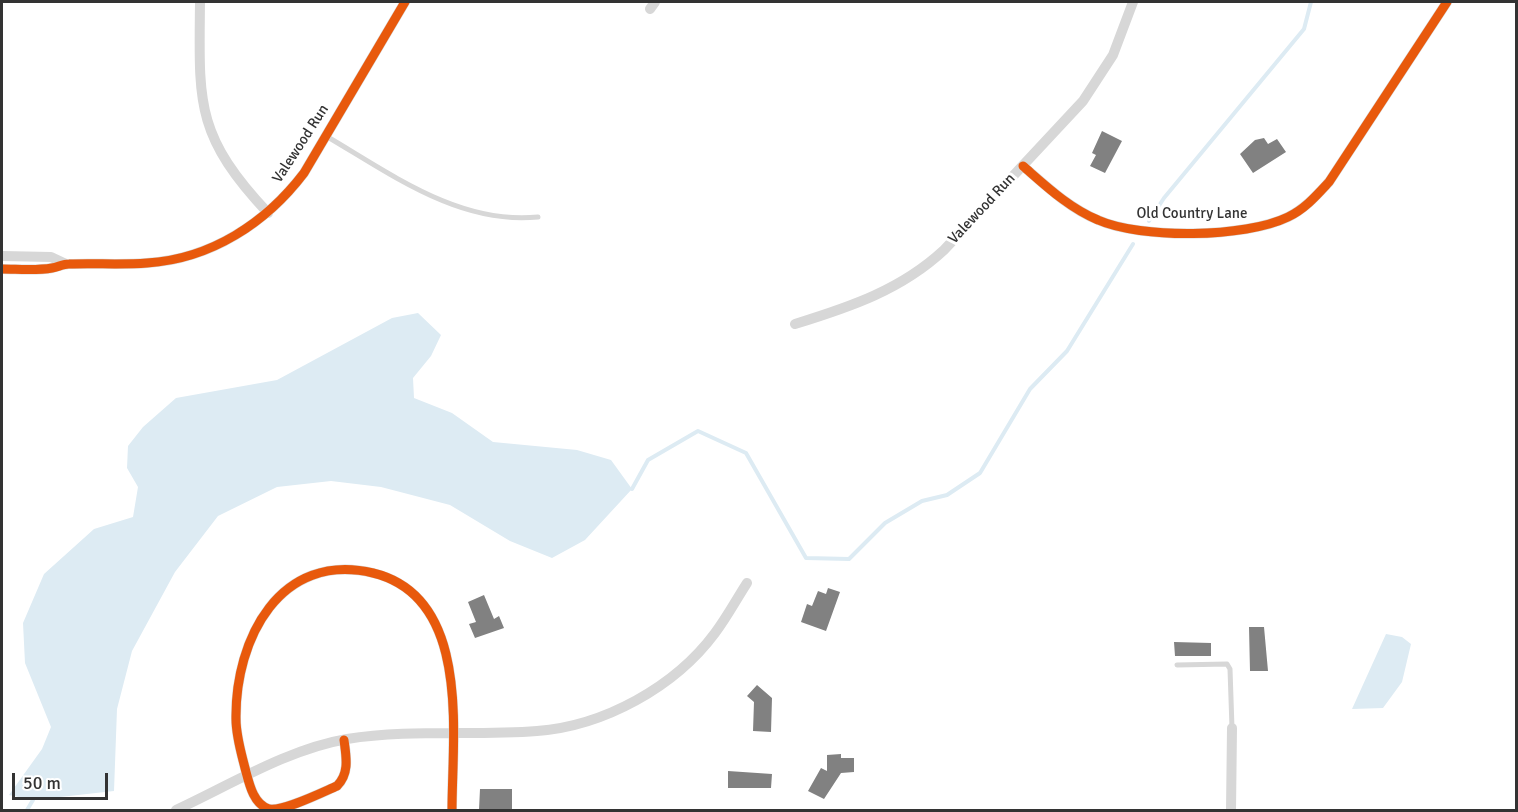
<!DOCTYPE html>
<style>
body{margin:0}
#map{position:relative;width:1518px;height:812px;overflow:hidden;background:#fff;font-family:Signika,sans-serif}
canvas{display:block}
.frame{position:absolute;inset:0;border:3px solid #333;pointer-events:none}
.scale{position:absolute;left:12px;top:773px;width:96px;height:27px;box-sizing:border-box;border:3px solid #333;border-top:0;padding-left:8px;font-size:18px;line-height:21px;white-space:nowrap;color:#333;-webkit-text-stroke:4px #fff;paint-order:stroke}
</style>
<div id="map">
<canvas width="1518" height="812"></canvas>
<div class="frame"></div>
<div class="scale">50 m</div>
</div>
<script>
const context = document.querySelector('canvas').getContext('2d');
context.lineJoin = 'round';
function fillPath(path, color) { context.fillStyle = color; context.fill(path, 'evenodd'); }
function trace(path, color, width, dash) { context.strokeStyle = color; context.lineWidth = width; context.lineCap = dash ? 'butt' : 'round'; context.setLineDash(dash || []); context.stroke(path); }
function write(font, color, halo, rows, align = 'center') {
  context.font = font + ' Signika,sans-serif'; context.lineWidth = 6; context.setLineDash([]); context.textBaseline = 'middle'; context.strokeStyle = halo; context.fillStyle = color; for (const [text, x, y, turn = 0] of rows) {
    context.save(); context.translate(x, y); context.rotate((+turn || 0) * Math.PI / 180); context.textAlign = isNaN(turn) ? turn : align; if (halo) context.strokeText(text, 0, 0); context.fillText(text, 0, 0); context.restore();
  }
}
const water = new Path2D(`
 M418 313 441 335 431 356 413 378 414 398 452 413 493 442 577 450 611 460 632 489 585 540 552 558 510 541 450 505 381 487 331 481 277 487 218 516 175 572 132 651 117 709 114 791 33 800 9 795 42 749 51 727 25 663 23 623 44 574 94 529 133 517 138 487 127 468 128 446 143 427 176 398 277 380 392 318Z
 M1386 634 1402 637 1411 644 1402 682 1383 708 1352 709Z`);
const stream = new Path2D(`
 M1149 221 1164 198 1304 29 1311 2
 M632 489 648 460 698 431 746 453 806 558 849 559 885 523 922 501 947 495 980 473 1030 389 1067 351 1133 244
 M27 810 33 800`);
const building = new Path2D(`
 M1102 131 1122 141 1105 173 1090 166 1096 155 1092 153Z
 M1264 138 1268 144 1277 139 1286 152 1253 173 1240 154 1255 140Z
 M828 588 840 592 826 631 801 622 807 604 812 606 818 591 826 594Z
 M484 595 494 619 499 616 504 628 475 638 469 624 476 622 468 602Z
 M1249 627H1264L1268 671H1250Z
 M1174 642 1211 643V656H1175Z
 M757 685 772 698 771 732 753 731 754 702 747 696Z
 M841 754V758H854V772L841 773 824 799 808 791 821 768 827 771V755Z
 M728 771 772 774 771 788H728Z
 M480 789H512V810H479Z`);
const lane = new Path2D(`
 M326 136C391 174 459 225 538 217
 M1177 665 1227 664 1230 669 1232 728`);
const street = new Path2D(`
 M200 2C199 103 195 135 268 213
 M650 9 655 2
 M1023 166C1046 186 1069 208 1098 220 1141 239 1245 238 1288 217 1305 209 1317 195 1329 182L1447 2
 M2 256 51 257 66 264
 M2 269C17 269 36 271 52 268 58 267 63 264 69 264 95 263 121 265 147 263 211 259 266 223 304 173L405 2
 M795 324C850 307 901 290 944 250L1083 101 1113 55 1133 2
 M344 740C346 756 350 773 337 786 323 792 283 812 269 809 253 804 249 783 245 768 241 752 236 736 236 719 235 639 280 551 373 573 472 597 452 735 452 810
 M176 810C230 785 288 749 347 739 410 729 474 736 537 731 604 726 675 687 715 633 727 617 736 600 747 583
 M1231 810 1232 728`);
const cycleway = new Path2D(`
 M1023 166C1046 186 1069 208 1098 220 1141 239 1245 238 1288 217 1305 209 1317 195 1329 182L1447 2
 M2 269C17 269 36 271 52 268 58 267 63 264 69 264 95 263 121 265 147 263 211 259 266 223 304 173L405 2
 M344 740C346 756 350 773 337 786 323 792 283 812 269 809 253 804 249 783 245 768 241 752 236 736 236 719 235 639 280 551 373 573 472 597 452 735 452 810`);
const streetNames = [
 ["Valewood Run",301,144,-57],
 ["Valewood Run",982,209,-47],
 ["Old Country Lane",1192,214]
];
fillPath(water, '#ddebf3');
trace(stream, '#ddebf3', 4);
fillPath(building, '#818181');
trace(lane, '#d7d7d7', 5);
trace(street, '#d7d7d7', 10);
trace(cycleway, '#e8590c', 9);
write('15px', '#333', '#fff', streetNames);
</script>
